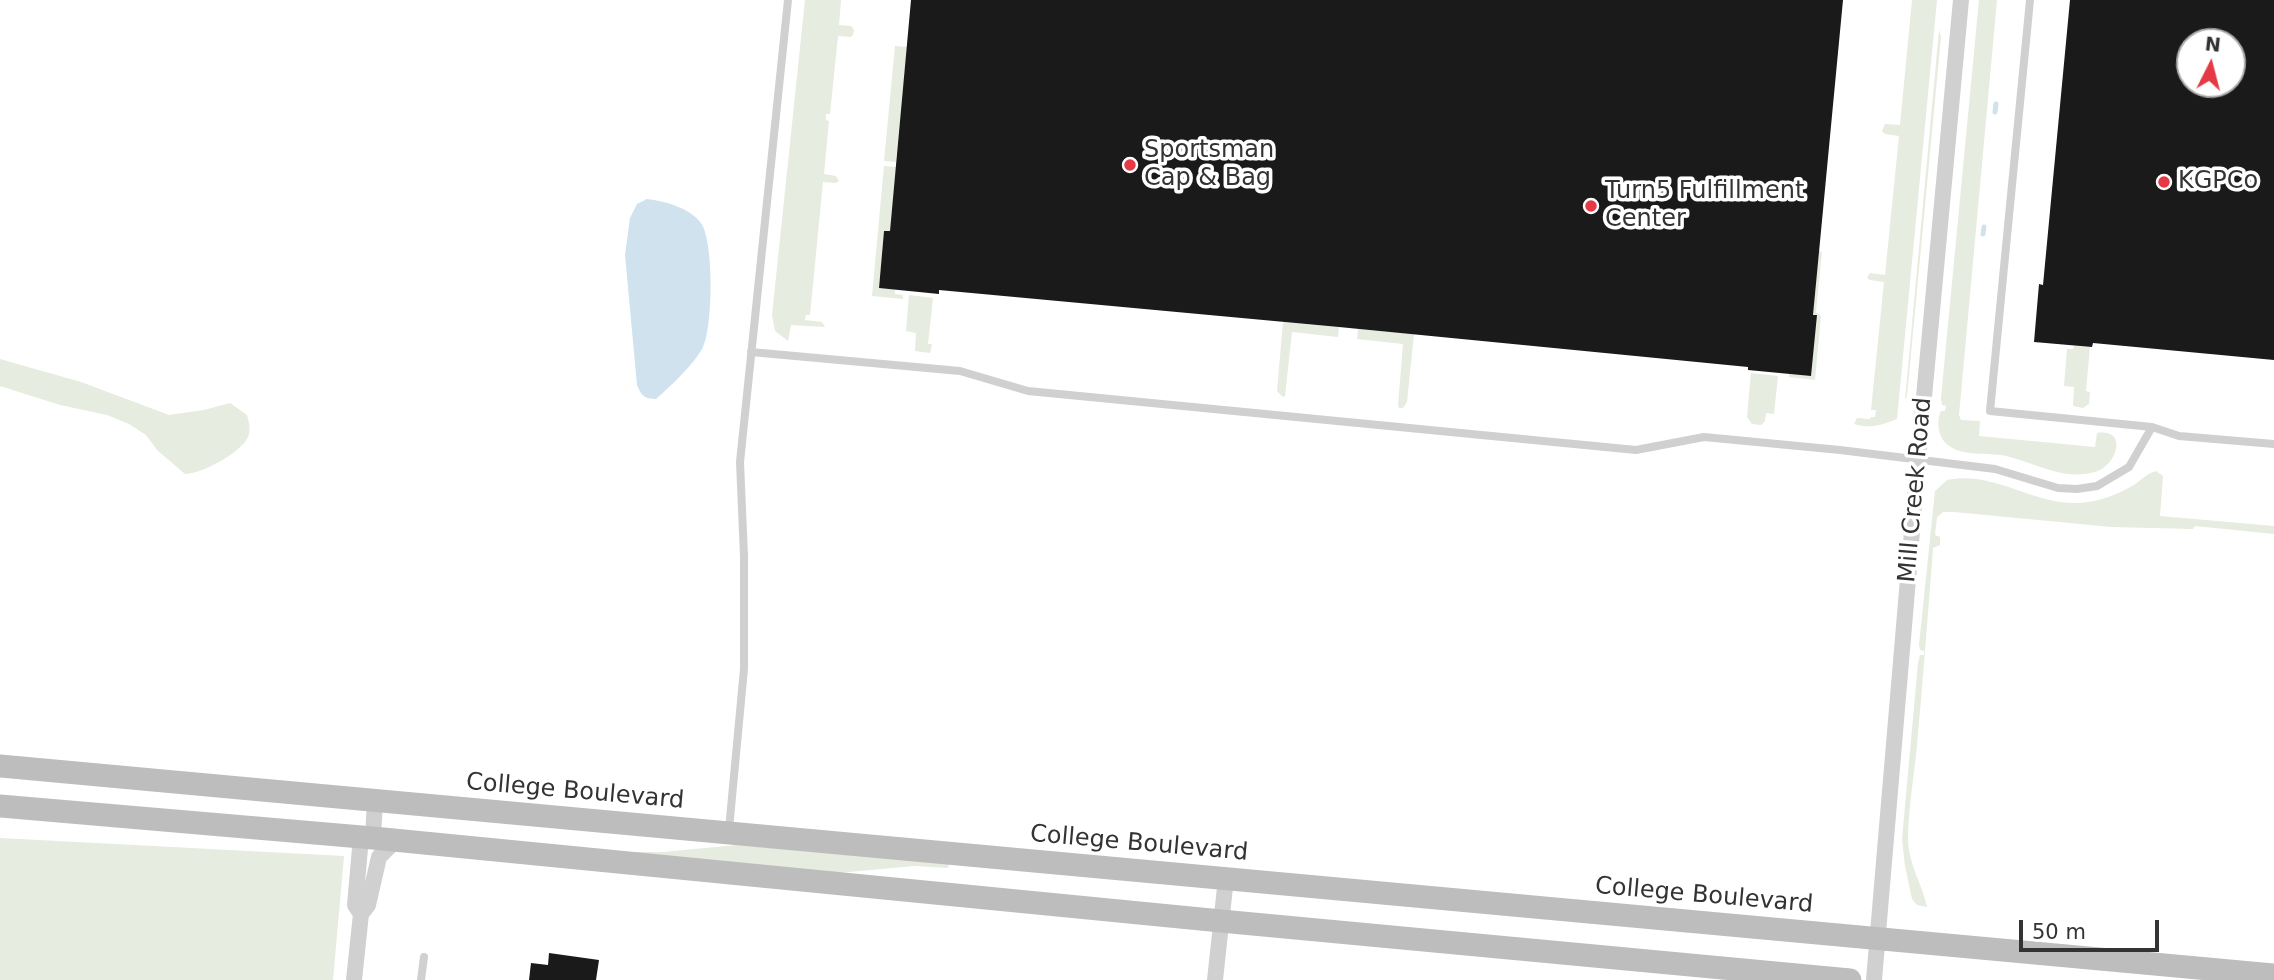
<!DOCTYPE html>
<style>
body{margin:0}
#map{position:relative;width:2274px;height:980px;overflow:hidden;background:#fff;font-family:"DejaVu Sans",sans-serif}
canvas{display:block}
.north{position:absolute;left:2176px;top:28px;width:70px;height:70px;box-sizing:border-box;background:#fff;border:2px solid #adadad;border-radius:50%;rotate:6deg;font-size:19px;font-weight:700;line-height:28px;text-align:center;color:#333}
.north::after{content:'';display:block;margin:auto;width:24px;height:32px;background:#e63946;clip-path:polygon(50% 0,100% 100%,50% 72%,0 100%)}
.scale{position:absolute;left:2019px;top:920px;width:140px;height:32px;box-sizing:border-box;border:4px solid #333;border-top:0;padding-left:9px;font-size:21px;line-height:24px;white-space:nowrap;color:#333;-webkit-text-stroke:5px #fff;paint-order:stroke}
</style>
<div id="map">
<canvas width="2274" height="980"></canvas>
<div class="north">N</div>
<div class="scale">50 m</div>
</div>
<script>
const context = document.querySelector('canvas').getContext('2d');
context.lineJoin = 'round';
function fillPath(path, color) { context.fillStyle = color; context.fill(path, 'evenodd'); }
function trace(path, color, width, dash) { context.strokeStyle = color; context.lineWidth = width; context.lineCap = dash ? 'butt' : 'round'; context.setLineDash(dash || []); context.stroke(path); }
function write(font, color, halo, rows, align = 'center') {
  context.font = font + ' "DejaVu Sans",sans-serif'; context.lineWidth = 7; context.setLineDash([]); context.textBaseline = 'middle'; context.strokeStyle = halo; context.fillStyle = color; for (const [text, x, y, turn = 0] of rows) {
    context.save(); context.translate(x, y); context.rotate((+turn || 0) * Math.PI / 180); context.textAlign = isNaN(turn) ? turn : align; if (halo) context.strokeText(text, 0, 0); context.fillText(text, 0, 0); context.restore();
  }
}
const green = new Path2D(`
 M805 0H841L839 25 851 26 854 30 853 35 850 37 838 36 830 114H826V120L829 121 824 174 836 176 839 181 836 183 823 182 810 315H806L805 320 822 322 825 327 791 325 788 341 775 331 772 315Z
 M1912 0H1937L1897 419C1882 425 1870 429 1854 424L1857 418 1870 419 1871 417H1875L1876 410H1871L1884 282 1870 280 1867 278 1870 273 1885 275 1899 136 1885 134 1882 131 1885 124 1900 125Z
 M1979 0H1997L1959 415 1961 420 1980 421 1979 436 2095 447 2097 433C2128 428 2118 465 2095 472 2062 481 2036 463 2006 456 1988 452 1962 457 1948 445 1938 438 1936 421 1941 411H1945L1946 406 1942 405 1941 398Z
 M1939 30 1941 37 1907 396 1905 400Z
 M895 46 907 47 896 162 884 161Z
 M884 166 896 167 890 231H884L879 288 895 289V294L903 295V299L872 296Z
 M1819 251 1822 252 1816 312 1821 316 1815 380 1789 377V374L1811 376 1813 315Z
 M909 295 933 298 928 344H932L930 353 915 351 916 333 906 331Z
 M1283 322 1339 327 1338 337 1292 332 1285 396 1283 397 1277 391Z
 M1358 329 1414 334 1407 402 1403 408H1399L1398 405 1403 344 1357 339Z
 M2074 346 2090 347 2086 391 2090 392 2089 404 2083 408 2073 406 2074 387 2064 386 2067 349H2073Z
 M0 359 81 382 169 415 204 410 230 403 247 415C249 422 251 430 248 437 241 453 201 474 185 474L157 450 146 435 129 424 107 415 60 405 0 386Z
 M1751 373 1778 376 1774 414 1766 413 1765 421 1761 425 1752 424 1747 417Z
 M2156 471 2163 476 2160 516 2274 526V534L2195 526 2193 529 2112 527 1954 512H1943L1937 517 1935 535 1940 537V545L1933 548C1928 613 1923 679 1917 745 1914 777 1908 809 1908 841 1909 865 1922 884 1927 907L1917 905 1912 899 1905 866 1902 839 1918 663 1920 655H1924V651L1920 650 1919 645 1935 491 1947 480C1993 470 2033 505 2078 503 2098 502 2117 495 2134 485 2141 480 2148 473 2156 471Z
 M0 838 344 856 333 980H0Z
 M737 845 949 864 948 868 914 866 827 874 626 852H663Z`);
const water = new Path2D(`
 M647 199C665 201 690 208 701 223 714 241 713 327 703 347 696 362 669 388 656 399 644 399 641 395 637 385L625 255 630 218 637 204Z`);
const stream = new Path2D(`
 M1995 112 1996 104
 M1983 234 1984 227`);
const building = new Path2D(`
 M911 0H1843L1813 315H1817L1811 376 1748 370V367L1339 327 939 290V294L879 288 884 231H890Z
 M2070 0H2274V360L2093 343 2092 347 2034 342 2039 284 2043 285ZM2190 42H2232V84H2190Z
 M549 953 599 960 596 980H529L531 963 548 965Z`);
const lane = new Path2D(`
 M751 352 960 371 1028 391 1636 450 1704 437 1840 450 1995 469 2058 488 2077 489 2097 486 2129 467 2152 427 1990 411 2030 0
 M2152 427 2179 436 2274 444
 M729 829 744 669V556L740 462 788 0
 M421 980 424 957`);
const street = new Path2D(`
 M361 837 355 905 361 914
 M373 838 375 800
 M354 980 361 914 368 905 379 857 396 840
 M1215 980 1226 878
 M1874 980 1918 461 1961 0`);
const secondary = new Path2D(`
 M0 766 2274 975
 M0 806 373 838 1221 921 1850 980`);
const markers = [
 [1130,165,7,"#e63946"],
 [2164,182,7,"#e63946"],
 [1591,206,7,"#e63946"]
];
const poiNames = [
 ["Sportsman",1144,151],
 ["Cap & Bag",1144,179],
 ["KGPCo",2178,182],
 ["Turn5 Fulfillment",1605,192],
 ["Center",1605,220]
];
const streetNames = [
 ["Mill Creek Road",1916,490,-85],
 ["College Boulevard",575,792,5],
 ["College Boulevard",1139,844,5],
 ["College Boulevard",1704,896,5]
];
fillPath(green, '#e6ecdf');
fillPath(water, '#cfe2ee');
trace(stream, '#cfe2ee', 5);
fillPath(building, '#1a1a1a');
trace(lane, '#d0d0d0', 8);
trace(street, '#d0d0d0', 16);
trace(secondary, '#bdbdbd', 23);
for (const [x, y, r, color] of markers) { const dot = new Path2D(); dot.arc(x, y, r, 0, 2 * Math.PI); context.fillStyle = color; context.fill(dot); trace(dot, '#fff', 2.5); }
write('24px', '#333', '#fff', poiNames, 'left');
write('24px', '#333', '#fff', streetNames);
</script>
